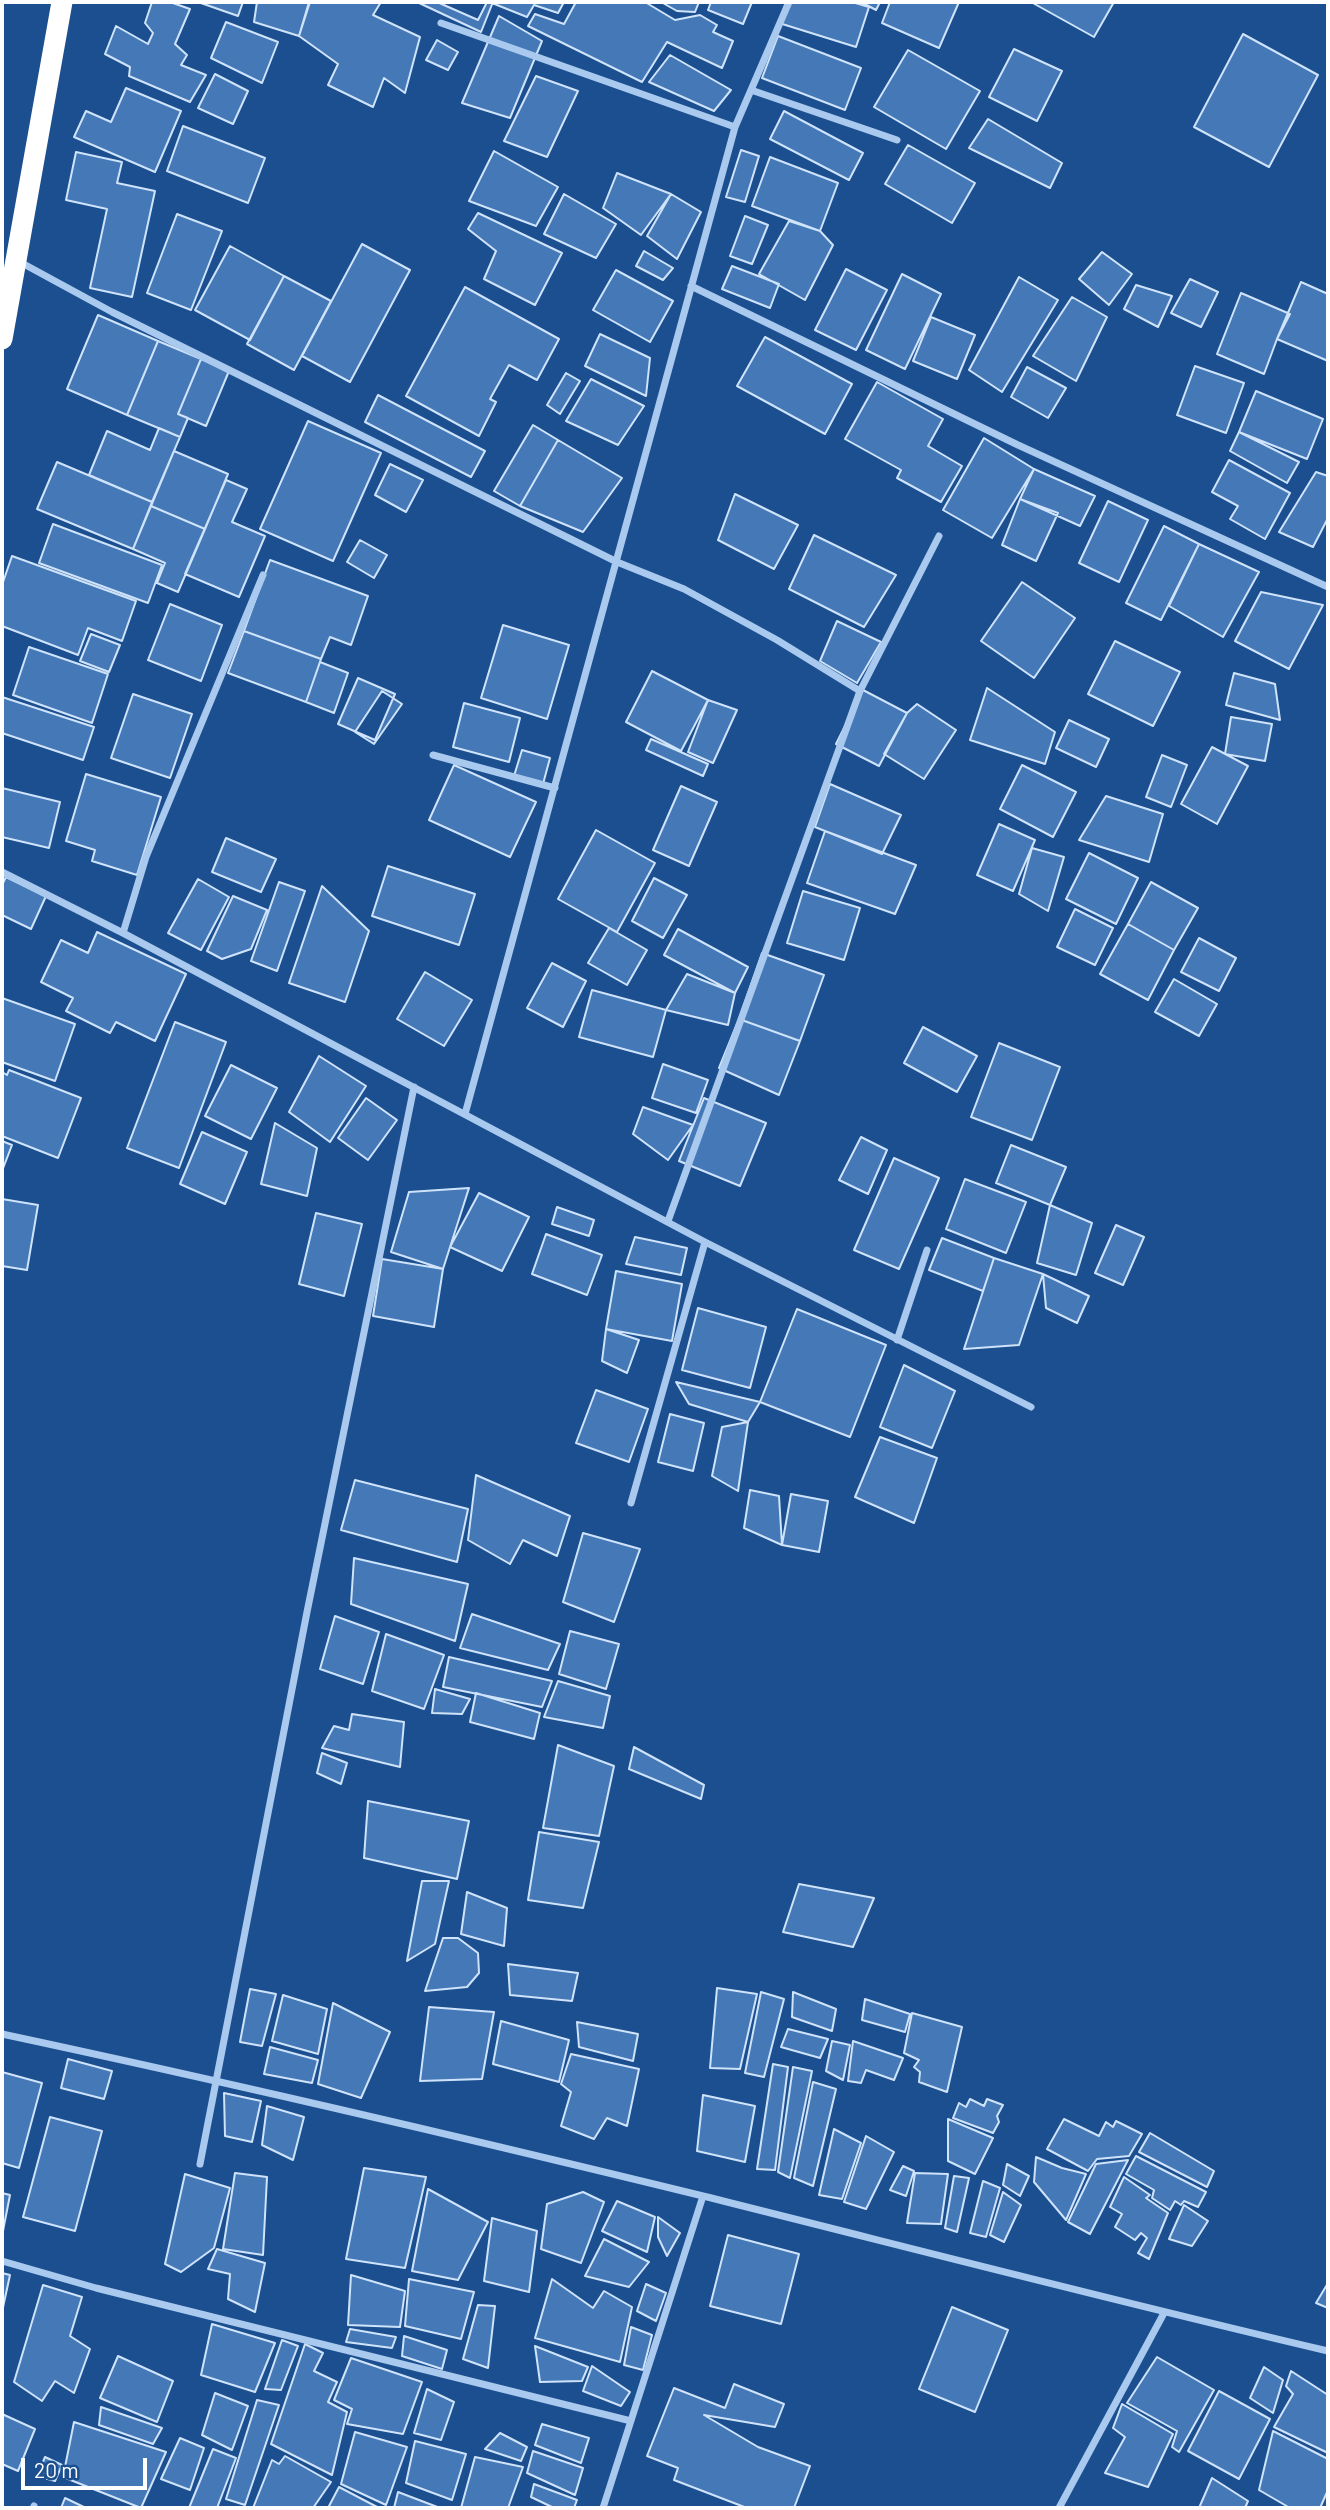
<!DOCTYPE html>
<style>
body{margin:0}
#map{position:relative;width:1330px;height:2510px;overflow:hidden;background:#1b4f8f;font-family:Barlow,sans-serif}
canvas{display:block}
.frame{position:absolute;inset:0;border:4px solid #fff;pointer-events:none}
.scale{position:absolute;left:21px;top:2458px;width:126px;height:32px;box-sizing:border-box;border:4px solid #fff;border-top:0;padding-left:9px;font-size:21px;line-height:24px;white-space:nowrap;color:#fff;-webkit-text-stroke:5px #1b4f8f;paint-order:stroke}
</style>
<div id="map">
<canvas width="1330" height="2510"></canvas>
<div class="frame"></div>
<div class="scale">20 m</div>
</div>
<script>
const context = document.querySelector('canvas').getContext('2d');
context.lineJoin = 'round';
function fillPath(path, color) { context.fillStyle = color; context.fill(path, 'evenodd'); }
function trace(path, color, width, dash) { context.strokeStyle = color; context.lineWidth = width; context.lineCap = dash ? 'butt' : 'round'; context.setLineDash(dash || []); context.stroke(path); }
const building = new Path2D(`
 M152 2H170L190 9 175 44 187 55 181 65 206 75 190 102 129 76 130 67 105 54 116 26 148 44 153 33 145 23Z
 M198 2H243L238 16Z
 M257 2H309L299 36 254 22Z
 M310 2H381L373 15 420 37 405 93 384 78 373 107 328 85 338 64 299 36Z
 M417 2H493L481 32Z
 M437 2H487L478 20Z
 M493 2H564L558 13 534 5 527 17 492 3Z
 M576 2H645L675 20 700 15 717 25 713 32 733 41 722 68 667 42 642 82 528 26 535 14 564 24Z
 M661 2H699L695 12 677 11Z
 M711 2H752L743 24 708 10Z
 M786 2H852L869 7 856 47 779 23Z
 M861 2H880L876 10Z
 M890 2H959L939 48 882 23Z
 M1031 2H1114L1094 37Z
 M499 16 542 41 510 118 462 103Z
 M226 22 278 42 262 83 211 58Z
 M1243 34 1318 75 1269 167 1194 127Z
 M778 36 861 68 845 110 762 78Z
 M437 40 458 52 448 70 426 60Z
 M1014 49 1062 71 1037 121 989 97Z
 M908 50 980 91 946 149 874 107Z
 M670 55 731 90 714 111 649 82Z
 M215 74 248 91 233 124 198 108Z
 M536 76 578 91 547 157 504 141Z
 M126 88 181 111 155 172 74 137 86 111 111 122Z
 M784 111 863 153 849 180 770 139Z
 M988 119 1062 163 1050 188 969 148Z
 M183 126 265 158 248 203 167 171Z
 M908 145 975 183 952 223 885 184Z
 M741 150 759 156 745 202 726 197Z
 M494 151 558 187 536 226 469 201Z
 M76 152 122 162 117 183 155 191 132 297 90 288 107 209 66 200Z
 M770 157 838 183 820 231 752 206Z
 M617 173 671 194 641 235 603 208Z
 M564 194 616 224 596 258 544 234Z
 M671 194 701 212 677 259 647 236Z
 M478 213 562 253 535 305 484 279 496 251 468 229Z
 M177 214 222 231 191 310 147 293Z
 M745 216 768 225 752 264 730 256Z
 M789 221 820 231 833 245 805 300 759 274Z
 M362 244 410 270 350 382 302 356Z
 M230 246 284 276 250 340 195 310Z
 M644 251 673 268 663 280 636 266Z
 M1102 252 1132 274 1109 305 1079 279Z
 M732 266 779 284 770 308 722 289Z
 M846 269 887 290 856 350 815 330Z
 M616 270 673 301 650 342 593 310Z
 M902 274 941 294 905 369 866 350Z
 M284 276 331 301 294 370 247 344Z
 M1019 277 1058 300 1002 392 969 370Z
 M1190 279 1218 292 1201 327 1171 313Z
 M1301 282 1328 294V361L1277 339Z
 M1136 285 1172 296 1158 327 1124 309Z
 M465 287 559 339 537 380 509 365 490 399 496 402 479 436 406 396Z
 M1241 293 1290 314 1277 339 1264 374 1217 354Z
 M1072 297 1107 317 1076 381 1033 356Z
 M98 315 158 341 127 415 67 389Z
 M931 317 975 335 957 379 913 361Z
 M600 334 650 358 646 396 585 366Z
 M765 337 852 384 825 434 737 386Z
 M158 341 201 359 178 414 188 418 180 437 127 415Z
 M201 359 229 371 206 426 178 414Z
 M1195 366 1244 383 1226 433 1177 415Z
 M1027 367 1066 388 1048 418 1011 397Z
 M566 373 580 381 560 414 547 405Z
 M591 379 644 406 618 445 566 421Z
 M877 382 943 419 928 446 962 466 941 502 897 478 901 470 845 439Z
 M1256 391 1323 419 1307 459 1239 432Z
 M378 395 485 451 471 477 365 422Z
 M308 421 381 453 333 561 260 529Z
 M533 425 558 440 520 506 494 491Z
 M159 428 180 437 152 502 89 475 107 431 150 450Z
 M1239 432 1299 462 1287 483 1230 451Z
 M984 438 1034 469 992 538 943 510Z
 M558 440 622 478 583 532 520 506Z
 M174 451 228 474 205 529 151 506Z
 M1229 460 1290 493 1265 539 1230 519 1238 506 1212 492Z
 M57 462 152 502 133 549 37 509Z
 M390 464 423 480 406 512 375 495Z
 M1034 469 1095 496 1080 526 1020 499Z
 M1316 472 1328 476V518L1313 547 1279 532Z
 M226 480 247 489 232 522 265 536 239 597 185 574Z
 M735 494 798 525 774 569 718 540Z
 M1020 499 1058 513 1036 561 1002 545Z
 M1108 501 1148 520 1119 582 1079 563Z
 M151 506 205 529 178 592 157 583 165 563 133 549Z
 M53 524 162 565 148 603 39 563Z
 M1164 526 1199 544 1161 620 1126 603Z
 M814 535 896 575 864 627 789 589Z
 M360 540 387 555 374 578 347 562Z
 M1199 544 1259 572 1223 637 1169 606Z
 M12 556 136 601 122 641 88 628 78 655 2 626V585Z
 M270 560 368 596 351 645 330 637 321 659 244 631Z
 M1022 582 1075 618 1034 678 981 641Z
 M1261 592 1323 605 1289 669 1235 641Z
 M170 604 222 625 201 681 148 660Z
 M837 621 881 642 857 683 820 661Z
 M503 625 569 645 547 719 481 698Z
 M244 631 321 659 306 702 228 673Z
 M91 634 120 645 109 672 80 661Z
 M1115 641 1180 672 1153 726 1088 694Z
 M29 647 108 674 92 723 13 695Z
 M320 662 348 673 334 713 306 702Z
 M652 671 708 700 681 751 626 722Z
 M1234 673 1275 684 1280 720 1226 705Z
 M358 678 395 694 375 740 338 724Z
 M987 688 1055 732 1045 764 970 740Z
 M863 690 907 713 879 766 836 744Z
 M382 691 402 704 374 744 355 732Z
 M133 694 192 714 170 778 111 758Z
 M2 697 94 727 83 760 2 733Z
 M708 700 737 710 713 763 688 752Z
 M464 703 520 718 509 762 453 747Z
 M917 704 956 730 924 779 884 754 907 713Z
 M1231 717 1272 724 1265 761 1225 754Z
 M1069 720 1109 739 1096 767 1056 748Z
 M651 739 708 764 703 776 646 750Z
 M1212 747 1248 766 1217 824 1181 804Z
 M522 750 550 758 543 784 514 776Z
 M1162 755 1187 765 1171 807 1146 797Z
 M454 765 536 802 510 857 429 820Z
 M1022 765 1076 792 1053 837 1000 809Z
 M86 774 161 797 137 875 92 861 95 850 66 841Z
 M830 784 901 815 882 854 815 827Z
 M681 786 717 802 689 866 653 850Z
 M2 788 60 802 49 848 2 837Z
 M1106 796 1163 814 1149 862 1079 840Z
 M999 824 1035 840 1013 891 977 875Z
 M596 830 655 863 617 932 558 899Z
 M825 831 916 865 895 914 807 883Z
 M226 838 276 859 261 892 212 872Z
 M1032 848 1064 857 1048 911 1019 894Z
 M1089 853 1138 878 1116 924 1066 899Z
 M388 866 475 894 459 945 372 916Z
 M6 877 46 896 31 929 2 915V885Z
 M654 878 687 895 663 938 632 921Z
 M198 879 229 897 201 950 168 933Z
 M279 882 305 891 277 971 251 961Z
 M1151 882 1198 908 1174 950 1128 924Z
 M322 886 369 931 345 1002 289 983Z
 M803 891 860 908 844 960 787 943Z
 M233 896 267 910 251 949 222 959 207 951Z
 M1075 909 1113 928 1095 965 1057 947Z
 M1128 924 1174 950 1148 1000 1100 974Z
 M609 928 647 950 627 985 588 963Z
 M678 929 748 967 735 993 664 955Z
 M97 932 186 974 155 1041 116 1022 110 1033 66 1011 73 998 41 982 61 940 88 953Z
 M1199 938 1236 958 1219 991 1181 972Z
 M762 953 824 975 800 1041 739 1019Z
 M552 963 586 981 563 1027 527 1008Z
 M425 972 472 1000 444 1046 397 1019Z
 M687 974 735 993 728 1025 666 1010Z
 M1174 979 1217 1004 1199 1036 1155 1012Z
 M592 990 666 1010 653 1057 579 1037Z
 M2 998 75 1024 55 1081 2 1062Z
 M739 1019 800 1041 779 1095 719 1068Z
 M175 1022 226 1042 179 1168 127 1148Z
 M923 1027 977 1056 957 1092 904 1063Z
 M999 1043 1060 1067 1032 1140 971 1117Z
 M319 1056 366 1086 330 1142 289 1112Z
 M663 1064 708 1080 696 1113 652 1098Z
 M231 1065 277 1088 251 1139 205 1116Z
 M9 1070 81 1098 58 1158 2 1136V1072L7 1075Z
 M366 1098 397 1120 368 1160 338 1138Z
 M704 1098 766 1123 740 1186 679 1161Z
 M643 1107 693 1125 668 1160 633 1134Z
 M275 1123 317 1148 307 1196 261 1184Z
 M202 1132 247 1152 225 1204 180 1184Z
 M861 1137 887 1150 868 1194 839 1180Z
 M2 1141 12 1145 2 1171Z
 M1011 1145 1066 1167 1050 1205 996 1183Z
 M894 1158 939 1178 899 1269 854 1250Z
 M965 1179 1026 1202 1006 1253 946 1229Z
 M469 1188 443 1269 391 1252 409 1192Z
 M479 1193 529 1217 502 1271 450 1247Z
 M2 1199 38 1205 27 1270 2 1266Z
 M1050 1205 1092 1223 1076 1275 1037 1263Z
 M557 1207 594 1220 589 1236 552 1224Z
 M316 1213 362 1224 344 1296 299 1284Z
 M1116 1225 1144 1237 1123 1285 1095 1273Z
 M546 1234 602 1255 587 1295 532 1274Z
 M635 1237 687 1248 681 1275 626 1264Z
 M942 1238 994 1258 983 1291 929 1270Z
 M994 1258 1043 1274 1019 1345 964 1349Z
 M382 1259 443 1269 434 1327 373 1316Z
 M616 1271 682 1284 672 1341 606 1329Z
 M1043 1274 1089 1296 1077 1323 1046 1308Z
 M698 1308 766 1327 750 1388 682 1370Z
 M797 1309 886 1345 850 1437 760 1402Z
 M606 1329 639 1340 627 1373 602 1361Z
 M904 1365 955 1391 932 1448 880 1427Z
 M676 1382 760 1402 748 1422 689 1404Z
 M596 1390 648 1409 629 1462 576 1443Z
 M670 1414 704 1423 693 1471 658 1462Z
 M748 1422 738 1491 712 1476 722 1427Z
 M880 1437 937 1458 914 1523 855 1497Z
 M476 1475 570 1516 557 1556 523 1540 510 1564 468 1540Z
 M355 1480 468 1509 457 1562 341 1530Z
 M750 1490 779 1496 782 1545 744 1528Z
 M791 1494 828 1501 819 1552 782 1545Z
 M583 1533 640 1549 614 1622 563 1602Z
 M354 1558 468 1584 455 1641 351 1604Z
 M472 1614 560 1644 548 1670 460 1648Z
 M335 1616 379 1632 363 1684 320 1669Z
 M570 1631 619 1644 606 1689 559 1674Z
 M386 1634 444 1655 424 1709 372 1691Z
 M449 1657 552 1681 542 1707 443 1687Z
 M558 1681 610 1696 603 1728 544 1717Z
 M435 1689 470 1699 462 1714 432 1713Z
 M476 1693 540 1713 534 1739 470 1722Z
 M352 1714 404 1722 400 1767 322 1748 334 1726 349 1730Z
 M558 1745 614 1766 599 1836 543 1828Z
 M634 1747 704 1785 701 1799 629 1769Z
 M322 1753 347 1763 341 1784 317 1773Z
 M368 1801 469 1821 457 1879 364 1858Z
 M539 1832 599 1842 583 1908 528 1900Z
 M422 1881H449L435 1944 407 1961Z
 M799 1884 874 1898 853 1947 783 1932Z
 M467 1892 507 1908 504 1946 461 1934Z
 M443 1938H458L478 1953 479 1973 467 1987 425 1991Z
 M508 1964 578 1973 572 2001 510 1995Z
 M717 1988 757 1994 740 2069 710 2068Z
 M250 1989 276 1994 262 2046 240 2042Z
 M761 1992 784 1999 764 2077 745 2073Z
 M793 1992 836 2009 832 2031 792 2017Z
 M283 1995 327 2009 318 2054 272 2041Z
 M865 1999 910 2014 905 2032 862 2020Z
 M333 2003 390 2032 361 2098 318 2084Z
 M429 2007 494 2012 482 2079 420 2081Z
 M912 2013 962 2027 947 2092 919 2082 920 2072 914 2067 919 2060 904 2053Z
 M501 2021 569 2040 559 2082 493 2064Z
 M577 2022 638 2034 633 2061 579 2047Z
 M788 2029 828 2039 820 2058 781 2047Z
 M832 2041 850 2045 843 2080 826 2071Z
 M853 2041 903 2058 894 2080 866 2070 861 2083 848 2081Z
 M270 2047 318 2060 312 2083 264 2074Z
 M571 2054 639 2069 627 2126 607 2118 594 2139 561 2126 571 2092 561 2084Z
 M68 2059 112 2071 104 2099 61 2088Z
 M773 2064 788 2067 775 2170 757 2169Z
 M793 2067 812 2071 790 2178 778 2172Z
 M2 2072 42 2083 19 2168 2 2163Z
 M813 2082 836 2089 813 2186 794 2178Z
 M224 2093 261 2101 252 2142 225 2136Z
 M703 2095 755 2106 745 2162 697 2151Z
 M970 2099 984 2106 987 2099 1003 2105 997 2116 999 2122 993 2133 953 2118 959 2103 966 2107Z
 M267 2106 304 2117 293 2160 262 2145Z
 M50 2117 102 2131 75 2231 23 2217Z
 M948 2119 993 2138 975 2174 948 2161Z
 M1064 2119 1099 2136 1106 2122 1113 2127 1116 2121 1142 2134 1129 2156 1097 2159 1088 2171 1047 2149Z
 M834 2129 861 2143 842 2199 819 2195Z
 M1150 2133 1214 2171 1207 2187 1139 2152Z
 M866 2136 894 2152 866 2209 844 2202Z
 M1136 2156 1206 2192 1198 2207 1184 2201 1181 2205 1175 2201 1170 2210 1152 2198 1154 2190 1126 2174Z
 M1036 2157 1062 2168 1086 2174 1066 2220 1034 2182Z
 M1128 2160 1090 2234 1068 2222 1096 2164Z
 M1007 2164 1029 2176 1020 2196 1003 2185Z
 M903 2166 914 2171 906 2196 890 2190Z
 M364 2168 426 2177 405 2268 346 2259Z
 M235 2173 267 2177 263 2255 223 2249Z
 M915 2173 948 2174 941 2224 907 2223Z
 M185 2174 230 2188 214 2248 181 2272 165 2264Z
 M954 2176 969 2178 957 2232 945 2228Z
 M1124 2177 1150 2195 1146 2198 1168 2213 1149 2259 1138 2253 1147 2238 1141 2233 1135 2240 1115 2227 1122 2214 1110 2207Z
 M983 2181 1000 2188 986 2237 970 2233Z
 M428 2189 488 2222 458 2280 412 2271Z
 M583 2192 604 2202 581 2263 541 2249 547 2204Z
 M1003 2192 1021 2205 1004 2242 990 2235Z
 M2 2193 10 2195 2 2236Z
 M617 2201 655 2217 647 2252 602 2231Z
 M1184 2205 1208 2221 1192 2246 1169 2239Z
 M658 2217 680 2233 667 2256 658 2237Z
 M492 2218 537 2231 529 2292 484 2281Z
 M728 2235 799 2254 781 2324 710 2306Z
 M604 2239 649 2262 629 2287 585 2276Z
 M217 2249 265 2263 255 2312 228 2299 230 2274 208 2269Z
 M2 2273 10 2275 2 2312Z
 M351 2275 405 2291 400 2327 348 2325Z
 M409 2279 474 2292 461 2339 405 2326Z
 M552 2279 593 2308 604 2291 632 2307 620 2362 535 2338Z
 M1328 2283V2308L1316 2303Z
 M646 2284 666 2293 656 2321 637 2311Z
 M43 2285 82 2297 70 2336 90 2349 74 2393 55 2381 42 2401 14 2382Z
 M478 2305 495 2306 488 2368 463 2359Z
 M952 2307 1008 2330 975 2412 919 2389Z
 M212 2324 275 2343 255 2392 201 2375Z
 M631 2327 652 2335 643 2370 624 2365Z
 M350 2329 396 2337 392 2348 346 2342Z
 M404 2336 447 2350 442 2369 402 2356Z
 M282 2340 298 2346 281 2390 265 2389Z
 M305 2344 323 2353 314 2371 337 2382 328 2402 347 2412 332 2475 271 2444Z
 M535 2346 588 2367 582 2381 540 2382Z
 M118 2356 173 2381 157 2422 100 2398Z
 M1157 2357 1214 2390 1179 2452 1172 2447 1177 2431 1127 2403Z
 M351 2358 422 2382 403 2434 347 2424 352 2409 334 2400Z
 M592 2366 630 2392 621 2406 583 2391Z
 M1264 2367 1283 2380 1273 2413 1250 2398Z
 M1291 2371 1328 2395V2453L1274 2427 1293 2394 1286 2386Z
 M734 2384 784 2404 775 2427 704 2415 758 2447 810 2466 794 2508H747L674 2480 678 2468 647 2456 674 2388 725 2408Z
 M427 2389 454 2402 441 2440 414 2433Z
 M1219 2391 1270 2419 1239 2479 1188 2451Z
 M215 2393 248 2406 232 2450 202 2435Z
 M257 2400 279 2405 245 2505 226 2499Z
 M1122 2404 1173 2434 1148 2487 1105 2473 1125 2437 1113 2428Z
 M101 2407 162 2428 153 2444 99 2425Z
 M2 2414 35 2429 18 2471 2 2464Z
 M74 2422 166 2452 141 2508 63 2477Z
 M542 2424 589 2438 581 2463 535 2445Z
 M1273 2431 1328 2459V2490L1320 2508H1290L1259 2490Z
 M355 2432 407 2447 386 2505 341 2484Z
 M500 2433 527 2447 521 2461 485 2449Z
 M180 2438 204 2448 190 2490 161 2479Z
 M415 2441 466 2454 452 2500 406 2483Z
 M213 2449 236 2458 217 2508H189Z
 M533 2451 583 2468 575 2495 527 2473Z
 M285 2456 331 2482 313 2508H253L272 2460 279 2464Z
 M45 2457 62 2465 55 2481 37 2476Z
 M475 2457 523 2467 508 2508H461Z
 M1212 2478 1248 2501 1245 2508H1199Z
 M534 2484 577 2500 574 2508H554L531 2497Z
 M339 2487 379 2508H328Z
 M398 2492 440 2508H394Z
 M65 2498 86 2508H61Z`);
const street = new Path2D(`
 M441 23 735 127
 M751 90 897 140
 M20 262 112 312 617 562 684 589 777 640 860 691
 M691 286 1018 445 1328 587
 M433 755 555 788
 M2 872 123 933 705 1242 1031 1407
 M123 933 146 857 263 575
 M465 1114 735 127 789 2
 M668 1221 860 691 939 536
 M897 1340 927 1250
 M631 1503 705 1242
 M2 2034C236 2084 470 2139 703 2196 911 2248 1119 2302 1328 2351
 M200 2164 307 1612 414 1087
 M2 2261 96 2288 631 2421
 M33 2508 34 2506
 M603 2508 703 2196
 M1059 2508 1164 2313`);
const highway = new Path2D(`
 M2 339 62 2`);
fillPath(building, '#4478b7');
trace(building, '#cfe3fa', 2);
trace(street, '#a9c9ee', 7);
trace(highway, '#fff', 21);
</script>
